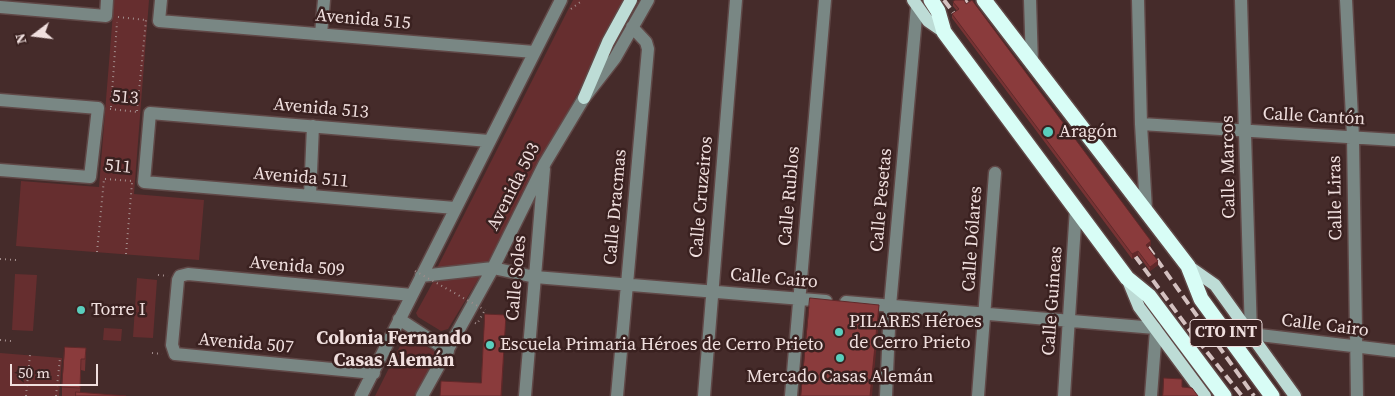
<!DOCTYPE html>
<meta charset="utf-8">
<style>
body{margin:0}
#map{position:relative;width:1395px;height:396px;overflow:hidden;background:#452b2a;font-family:"Source Serif 4",serif}
canvas{display:block}
.north{position:absolute;left:10px;top:10px;width:50px;height:50px;-webkit-text-stroke:4px #3a2120;paint-order:stroke;rotate:255deg;font-size:14px;font-weight:700;line-height:20px;text-align:center;color:#f0dfde}
.north::after{content:'';display:block;margin:auto;width:18px;height:22px;background:#f0dfde;clip-path:polygon(50% 0,100% 100%,50% 72%,0 100%)}
.scale{position:absolute;left:10px;top:364px;width:88px;height:22px;box-sizing:border-box;border:2px solid #f0dfde;border-top:0;padding-left:6px;font-size:15px;line-height:18px;white-space:nowrap;color:#f0dfde;-webkit-text-stroke:4px #3a2120;paint-order:stroke}
</style>
<div id="map">
<canvas width="1395" height="396"></canvas>
<div class="north">N</div>
<div class="scale">50 m</div>
</div>
<script>
const context = document.querySelector('canvas').getContext('2d');
context.lineJoin = 'round';
function fillPath(path, color) { context.fillStyle = color; context.fill(path, 'evenodd'); }
function trace(path, color, width, dash) { context.strokeStyle = color; context.lineWidth = width; context.lineCap = dash ? 'butt' : 'round'; context.setLineDash(dash || []); context.stroke(path); }
function write(font, color, halo, rows, align = 'center') {
  context.font = font + ' "Source Serif 4",serif'; context.lineWidth = 5; context.setLineDash([]); context.textBaseline = 'middle'; context.strokeStyle = halo; context.fillStyle = color; for (const [text, x, y, turn = 0] of rows) {
    context.save(); context.translate(x, y); context.rotate((+turn || 0) * Math.PI / 180); context.textAlign = isNaN(turn) ? turn : align; if (halo) context.strokeText(text, 0, 0); context.fillText(text, 0, 0); context.restore();
  }
}
const green = new Path2D(`
 M114 0H149L134 194 204 200 199 260 16 246 21 181 99 187Z
 M573 0H627L488 262 437 268Z
 M482 273 448 329 441 331 418 317 416 313 433 282Z
 M15 274 37 275 33 331 12 330Z
 M137 278 157 280 153 338 133 337Z
 M104 328 122 329 121 341 103 340Z
 M413 338 434 351 436 357 414 396H375L401 344Z
 M0 353 62 358 59 396H0Z`);
const path = new Path2D(`
 M571 9 583 0
 M118 17 146 20
 M111 107 117 22
 M110 109 138 112
 M137 111 146 20
 M105 179 132 181
 M97 252 104 179
 M126 254 132 183
 M0 259 16 260
 M158 275 168 276
 M475 323 477 324 485 310
 M0 340 11 341
 M152 353 162 354
 M26 396 30 355
 M56 396 60 358`);
const minor = new Path2D(`
 M161 0 159 21 534 52
 M1030 0 1032 64
 M1138 0 1141 124 1146 209
 M1241 0 1251 334 1395 351
 M1346 0 1353 137 1357 396
 M0 7 106 16 107 0
 M321 34 324 0
 M0 100 98 108 90 177 0 170
 M1141 124 1395 140
 M310 196 313 126
 M455 208 144 182 150 113 489 141
 M421 276 493 268 535 277 826 301
 M846 302 1155 328
 M399 319 448 351
 M374 373 175 354 172 345 178 280 180 276 188 274 412 295
 M361 396 561 0
 M422 396 493 268 545 163 584 98 615 58 648 0
 M525 396 544 169
 M617 396 648 49 646 42 632 27
 M704 396 736 0
 M791 396 825 0
 M886 396 890 306 917 6
 M978 396 995 173
 M1064 396 1076 208
 M1151 396 1156 330`);
const major = new Path2D(`
 M913 0 928 21 944 32
 M584 98 608 42 631 0
 M1188 266 1215 285 1295 396
 M1127 278 1139 307 1205 396`);
const highway = new Path2D(`
 M931 0 938 11 944 32 1127 278 1149 296 1224 396
 M984 0 1188 266 1201 299 1272 396`);
const rail = new Path2D(`
 M944 0 956 16
 M965 0 969 6
 M1148 247 1254 396
 M1135 256 1191 332 1242 396`);
const pathBridge = new Path2D(`
 M415 271 485 310`);
const wall = new Path2D(`
 M953 2 1151 245 1148 247 1158 265 1150 271 1138 255 1132 259 952 18V14L957 11 953 6Z
 M86 348 85 371 81 370 80 393 126 396H62V387Z`);
const shadedWall = new Path2D(`
 M1151 241V245L1146 249V245Z
 M1138 251V255L1132 259V254Z
 M1158 261V265L1150 271V267Z
 M879 305V320L872 396H870Z
 M506 315 502 396H501Z
 M81 359V370L80 396V388Z`);
const building = new Path2D(`
 M955 0H964L966 4 972 0 1151 241 1146 245 1158 261 1150 267 1138 251 1132 254 952 14 959 9 953 2Z
 M810 298 879 305 870 396H801Z
 M485 314 506 315 501 396H440L441 381 481 383Z
 M65 347 86 348 85 359H81L80 388 62 387Z
 M1164 378 1182 379V387L1192 388 1198 396H1163Z
 M76 392 126 396H76Z`);
const markers = [
 [1048,132,6,"#5acebd"],
 [81,310,5,"#5acebd"],
 [839,332,5,"#5acebd"],
 [490,345,5,"#5acebd"],
 [840,358,5,"#5acebd"]
];
const shields = [
 [1226,333,72]
];
const shieldNames = [
 ["CTO INT",1226,333]
];
const streetNames = [
 ["Avenida 515",363,20,5],
 ["513",125,98,5],
 ["Avenida 513",321,109,5],
 ["Calle Cantón",1314,117,3],
 ["511",118,167,5],
 ["Calle Marcos",1229,167,-91],
 ["Avenida 511",301,178,5],
 ["Avenida 503",514,187,-63],
 ["Calle Rublos",790,196,-85],
 ["Calle Cruzeiros",702,197,-85],
 ["Calle Liras",1336,198,-91],
 ["Calle Pesetas",882,200,-85],
 ["Calle Dracmas",616,207,-85],
 ["Calle Dólares",973,239,-86],
 ["Avenida 509",297,267,5],
 ["Calle Soles",517,278,-85],
 ["Calle Cairo",774,279,5],
 ["Calle Guineas",1053,301,-86],
 ["Calle Cairo",1325,326,7],
 ["Avenida 507",246,344,5]
];
const poiNames = [
 ["Aragón",1059,132],
 ["Torre I",91,310],
 ["PILARES Héroes",849,322],
 ["de Cerro Prieto",849,343],
 ["Escuela Primaria Héroes de Cerro Prieto",500,345],
 ["Mercado Casas Alemán",840,377,"center"]
];
const neighbourhoodNames = [
 ["Colonia Fernando",394,339],
 ["Casas Alemán",394,361]
];
fillPath(green, '#662e2f');
trace(minor, '#604847', 15);
trace(major, '#604847', 15);
trace(highway, '#604847', 18);
trace(path, '#a28d8c', 2, [1, 4]);
trace(minor, '#798784', 12);
trace(major, '#bddcd6', 12);
trace(highway, '#d8fdf6', 15);
trace(rail, '#d4c1c0', 4, [10, 5]);
trace(pathBridge, '#a28d8c', 2, [1, 4]);
fillPath(wall, '#773334');
fillPath(shadedWall, '#61292a');
fillPath(building, '#8a3b3c');
trace(building, '#61292a', 1);
for (const [x, y, r, color] of markers) { const dot = new Path2D(); dot.arc(x, y, r, 0, 2 * Math.PI); context.fillStyle = color; context.fill(dot); trace(dot, '#3a2120', 2); }
for (const [x, y, w] of shields) { const box = new Path2D(); box.roundRect(x - w / 2, y - 13.5, w, 27, 4); context.fillStyle = '#3a2120'; context.fill(box); trace(box, '#f0dfde', 1); }
write('bold 16px', '#f0dfde', null, shieldNames);
write('18px', '#f0dfde', '#3a2120', streetNames);
write('18px', '#f0dfde', '#3a2120', poiNames, 'left');
write('bold 19px', '#f0dfde', '#3a2120', neighbourhoodNames);
</script>
